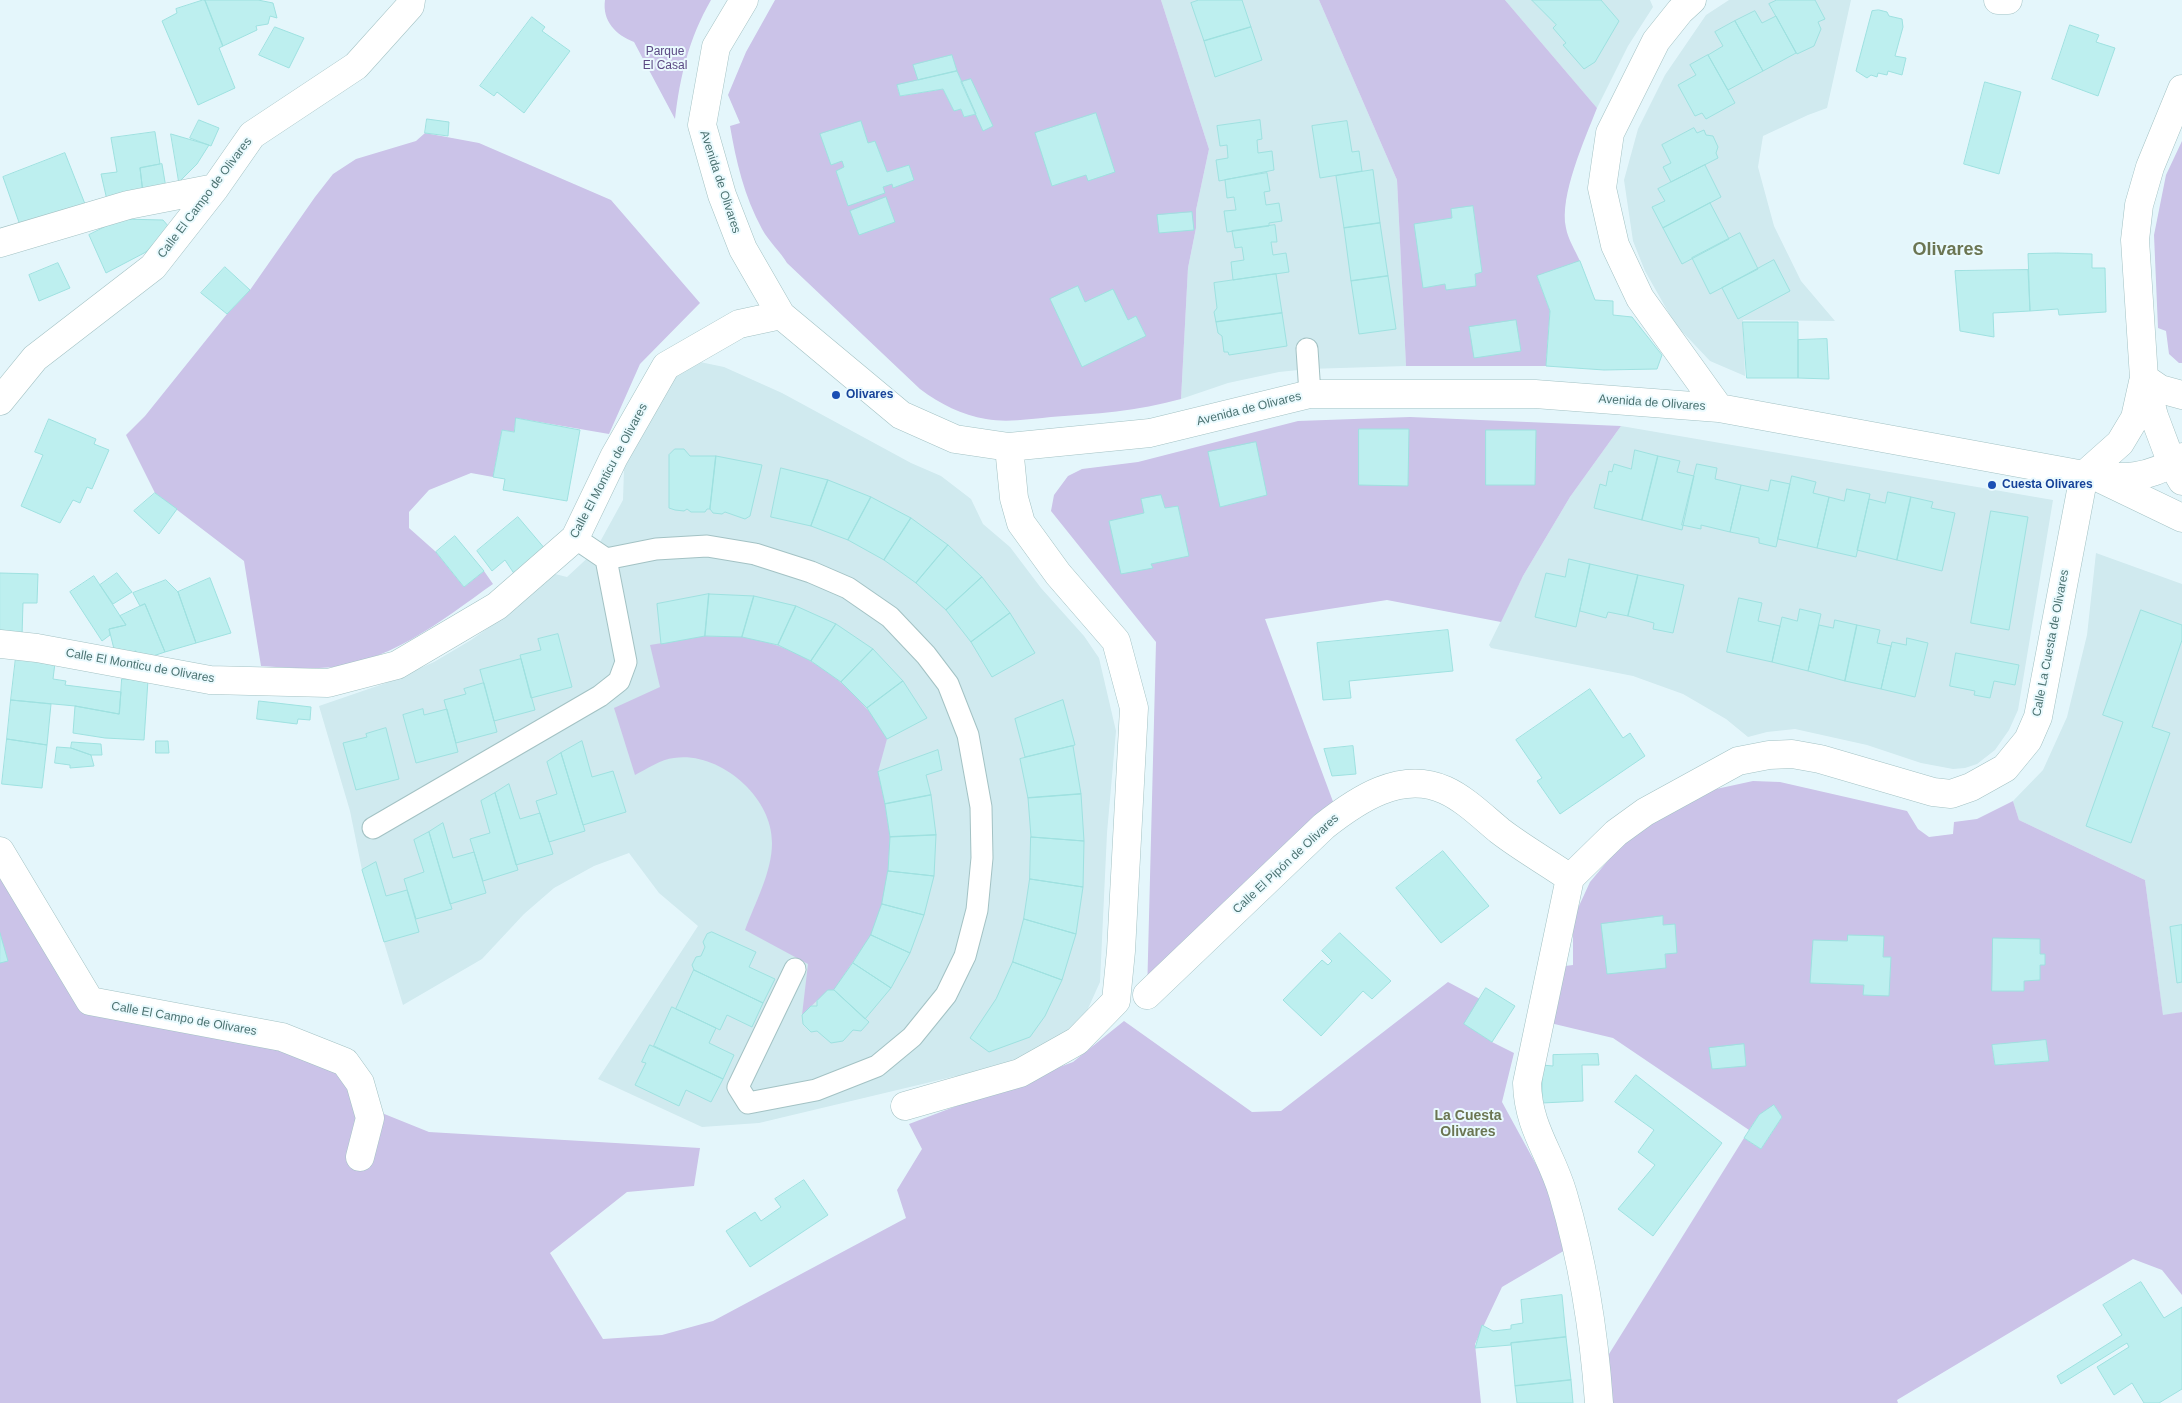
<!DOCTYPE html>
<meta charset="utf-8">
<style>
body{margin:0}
canvas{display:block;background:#e4f6fb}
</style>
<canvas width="2182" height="1403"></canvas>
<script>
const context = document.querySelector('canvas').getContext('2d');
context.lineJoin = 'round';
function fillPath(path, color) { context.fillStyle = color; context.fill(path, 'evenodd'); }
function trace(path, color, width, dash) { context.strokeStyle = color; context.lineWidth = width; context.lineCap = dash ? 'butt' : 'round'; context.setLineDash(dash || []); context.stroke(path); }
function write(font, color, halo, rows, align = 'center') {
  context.font = font + ' Helvetica,sans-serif'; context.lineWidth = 4; context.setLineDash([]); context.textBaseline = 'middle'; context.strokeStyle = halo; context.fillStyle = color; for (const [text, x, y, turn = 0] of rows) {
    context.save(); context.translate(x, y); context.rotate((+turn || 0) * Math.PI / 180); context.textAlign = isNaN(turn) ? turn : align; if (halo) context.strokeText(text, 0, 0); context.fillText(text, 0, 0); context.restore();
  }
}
const residential = new Path2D(`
 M1161 0H1319L1397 180 1406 366 1308 369 1279 372 1228 383 1181 399 1188 268 1196 228V210L1209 149Z
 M1505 0H1650L1653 7 1628 46 1597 108Z
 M1729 0H1851L1827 108 1808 115 1763 136 1758 167 1774 226 1801 281 1835 321 1743 320 1745 376 1710 361 1675 324 1645 271 1633 241 1624 180 1638 129 1665 75 1706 15Z
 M700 362 724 367 782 393 911 463 941 476 971 499 983 524 1010 547 1041 588 1084 636 1099 658 1116 731 1107 833 1100 982 1082 1022 1018 1060 958 1084 956 1076 759 1123 702 1127 598 1079 698 926 659 893 629 853 594 866 554 888 524 914 482 959 403 1005 362 870 350 811 319 706 386 683 434 662 471 640 508 614 555 574 567 577 595 551 623 500 624 469 653 404 673 376Z
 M1621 426 2053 500 2018 710 2009 730 1995 750 1977 764 1965 768 1953 769 1921 763 1867 745 1795 729 1767 732 1748 737 1726 719 1683 694 1633 676 1491 648 1489 645 1523 576 1570 497Z
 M2096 553 2182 584V1012L2163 1016 2145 880 2019 820 2013 801 2043 770 2067 717 2087 635Z`);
const green = new Path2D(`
 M605 0H711C689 38 680 76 675 119L634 42C616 35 602 21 605 0Z
 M775 0H1161L1209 149 1196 210V228L1188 268 1181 399C1138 411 1095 414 1051 417 1030 419 1007 423 986 419 962 415 940 404 920 389L787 263C780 251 769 242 762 229 744 196 736 161 730 126L740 123 728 95 746 52ZM957 72 976 114 964 117 961 109 954 110 943 89 900 96 897 86Z
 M1319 0H1505L1597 108C1585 139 1559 196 1566 228 1568 239 1575 250 1580 261L1537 276 1550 311 1546 366H1406L1397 180Z
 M425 133 479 143 611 200 700 303 640 364 609 434 516 418 514 432 502 430 493 477 471 473 429 490 409 512V528L436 552 464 587 484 571 493 584C442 620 385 667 319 668 300 669 280 667 261 666L244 561 155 493 126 435 145 416 227 314 250 290 315 197 333 174 356 159 416 141Z
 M2182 141V363H2179L2169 354 2166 331 2158 328 2154 235 2166 175Z
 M1410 417 1621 426 1570 497 1523 576 1501 622 1387 600 1265 619 1338 815 1147 995 1156 642 1051 511 1054 495 1068 476 1082 469 1138 462 1298 421Z
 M705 636C718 637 731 635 744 637 791 645 834 670 865 707 874 716 880 728 887 739L878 772 885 804 890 837 888 871 882 904 871 935 833 991 828 990 802 1015 808 964 745 930C755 903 772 872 772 843 773 797 719 751 674 758 661 759 647 769 635 775L614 708 660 687 650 645Z
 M1753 781 1780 782 1907 811 1918 829 1929 837 1953 834 1954 822 1977 819 2013 801 2019 820 2145 880 2163 1015 2182 1012V1295L2162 1270 2133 1259 1897 1400 1898 1403H1610L1609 1354 1744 1138 1761 1149 1782 1117 1774 1105 1759 1115 1749 1130 1613 1038 1546 1022 1565 966 1573 965V919L1590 882 1621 845 1677 806 1707 791ZM2046 1040 2048 1061 1995 1065 1992 1045Z
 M0 867 86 1009 295 1051 336 1066 362 1105 429 1132 700 1148 694 1186 627 1192 550 1253 603 1339 662 1335 713 1321 906 1218 897 1190 922 1149 909 1124 1073 1062 1124 1021 1252 1112 1281 1111 1448 982 1480 999 1465 1024 1492 1042 1514 1053 1502 1102 1544 1179 1567 1249 1502 1287 1475 1344 1481 1403H0Z`);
const building = new Path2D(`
 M203 0H205L223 46 219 48 235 88 198 105 162 21 177 13 176 9Z
 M205 0H258L273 3 277 18 270 16 268 24 256 26 257 30 223 46Z
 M1199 0H1242L1251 27 1204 41 1191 3Z
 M1532 0H1601L1619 21 1595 62 1584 69 1563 45 1566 43 1553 28 1556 25Z
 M1777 0H1815L1825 19 1818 22 1821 29 1814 46 1797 54 1769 4Z
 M1879 10 1887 12 1889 16 1902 19 1903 27 1895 56 1906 58 1902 75 1888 71 1887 75 1878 73 1877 77 1871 75 1867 78 1856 71 1872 11Z
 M1755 11 1762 23 1776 16 1796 53 1763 71 1735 21Z
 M532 17 545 27 542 31 570 51 524 113 497 92 494 96 480 86Z
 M1735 21 1763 71 1728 90 1708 55 1723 46 1715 32Z
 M2070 25 2099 35 2096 42 2115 48 2098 96 2052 79Z
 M275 27 304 38 289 68 259 55Z
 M1251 27 1262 60 1215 77 1204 41Z
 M952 55 957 71 918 80 913 65Z
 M1708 55 1735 103 1706 119 1702 113 1695 116 1678 85 1696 75 1690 65Z
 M957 71 976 114 964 117 961 109 954 111 943 89 900 96 897 85Z
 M971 79 993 126 983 131 961 82Z
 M1985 82 2021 92 1999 174 1964 164Z
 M1096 113 1115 172 1088 181 1086 175 1052 186 1035 133Z
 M427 119 449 122 448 136 425 133Z
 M199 120 219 128 211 146 190 138Z
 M1260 120 1262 139 1257 140 1258 153 1272 151 1274 170 1219 181 1216 160 1228 158 1227 145 1220 146 1217 126Z
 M861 121 868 143 875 141 887 172 909 165 914 180 893 188 892 184 883 187 885 193 848 206 836 171 844 167 842 161 831 165 820 134Z
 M1347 121 1352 152 1359 151 1362 171 1320 178 1312 126Z
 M1694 128 1697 133 1704 130 1706 135 1713 136 1718 147 1716 153 1718 158 1671 182 1663 167 1671 163 1662 145Z
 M155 132 160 164 140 168 143 193 107 200 101 174 117 172 111 138Z
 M171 134 209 145 197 164 179 182Z
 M65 153 85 204 21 228 3 177Z
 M162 164 166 188 143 193 140 168Z
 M1705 165 1721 197 1663 228 1652 207 1665 201 1658 189Z
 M1373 170 1380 223 1344 228 1336 176Z
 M1267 173 1270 191 1264 192 1266 205 1279 203 1282 221 1269 223V226L1227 232 1224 211 1236 210 1234 197 1227 198 1225 180Z
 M886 197 895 222 859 235 850 211Z
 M1710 203 1729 239 1682 264 1663 228Z
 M1473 206 1482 272 1475 274 1476 286 1446 290 1445 284 1423 288 1414 224 1452 218 1451 209Z
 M1192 212 1194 230 1159 233 1157 215Z
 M121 219 163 220 169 227 146 252 106 273 89 235Z
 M1380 223 1388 276 1351 281 1344 228Z
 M1275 225 1277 242H1271L1273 255 1286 253 1289 272 1233 280 1231 262 1244 260 1242 247 1235 248 1232 231Z
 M1740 233 1758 269 1710 294 1692 258Z
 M2057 253 2092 254V268H2105L2106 312 2059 315 2058 309 2030 311 2028 254Z
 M1774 260 1790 291 1738 319 1722 288Z
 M1580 261 1595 300 1613 301V315L1632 317 1662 355 1657 369 1604 370 1546 366 1550 311 1537 276Z
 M58 263 70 288 39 301 29 275Z
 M225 267 250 290 227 314 201 293Z
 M2028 270 2030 311 1993 313 1994 337 1960 331 1955 271Z
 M1276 274 1282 313 1216 322 1214 312 1217 308 1214 283Z
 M1388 276 1396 329 1359 334 1351 281Z
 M1078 286 1085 302 1113 289 1128 320 1136 316 1146 336 1082 367 1050 299Z
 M1282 313 1287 346 1229 355 1228 352H1224L1222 336 1218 333 1216 322Z
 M1516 320 1521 351 1474 358 1469 327Z
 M1743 322H1798V378H1747Z
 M1827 339 1829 379 1798 378V340Z
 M516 418 580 430 567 501 503 490 505 479 493 477 502 430 514 432Z
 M49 419 96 439 94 444 109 450 92 489 87 487 80 503 73 500 60 523 21 506 43 455 35 452Z
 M1359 429H1409L1408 486 1359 485Z
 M1486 430H1536L1535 485H1486Z
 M1256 442 1267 495 1220 507 1208 452Z
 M675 449H684L690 456H716L710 509H707L705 512H691L687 509 684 511 675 510 669 508V455Z
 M1635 450 1658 456 1642 520 1594 508 1600 484 1606 486 1609 471 1612 472 1614 464 1631 469Z
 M716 456 762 465 750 516 745 519 725 512 722 514 713 513 710 509Z
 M1658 456 1680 461 1677 472 1694 476 1682 530 1642 520Z
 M1697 464 1717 468 1715 479 1741 485 1730 532 1701 525V529L1682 525Z
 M781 468 828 480 811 526 771 517Z
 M1792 476 1816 482 1813 493 1829 497 1817 548 1778 539Z
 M828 480 871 497 848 540 811 526Z
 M1771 480 1790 484 1776 547 1759 543V538L1730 532 1741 485 1768 491Z
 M1847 489 1870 494 1856 557 1817 548 1829 497 1844 501Z
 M1888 492 1911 497 1897 560 1857 550 1869 499 1885 503Z
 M155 493 177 509 159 534 134 511Z
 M1161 495 1165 508 1178 506 1189 556 1151 564 1153 568 1121 574 1109 521 1144 513 1141 499Z
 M871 497 911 518 884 560 848 540Z
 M1911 497 1933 502 1931 508 1955 513 1942 571 1897 560Z
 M1991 511 2028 517 2009 630 1971 623Z
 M518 517 546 550 515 575 505 560 492 571 477 551Z
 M911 518 948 545 916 583 884 560Z
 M455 536 484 571 464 587 436 552Z
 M948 545 982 577 946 610 916 583Z
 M1569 559 1590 564 1576 627 1535 617 1546 573 1565 577Z
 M1590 564 1638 575 1628 616 1608 612 1606 618 1580 611Z
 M0 573 38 574 37 603H23L22 636 0 635Z
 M117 573 132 592 113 604 100 585Z
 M1638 575 1684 585 1673 633 1653 629 1654 623 1628 616Z
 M94 576 126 625 109 629 110 635 102 641 70 592Z
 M982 577 1010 613 971 642 946 610Z
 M210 578 231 633 196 643 178 592Z
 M166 580 178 592 196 643 165 652 145 604 140 606 133 593Z
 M709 594 705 636 661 644 657 604Z
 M709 594 754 596 742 637 705 636Z
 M754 596 796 606 778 645 742 637Z
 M1739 598 1762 603 1758 621 1780 626 1772 662 1727 652Z
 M145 604 165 652 138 661 136 651 116 657 109 629 126 625 120 616Z
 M796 606 836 624 811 661 778 645Z
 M1800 609 1821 614 1808 671 1772 662 1782 617 1797 621Z
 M2141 610 2182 625V640L2152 727 2170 733 2131 843 2086 826 2123 722 2103 715Z
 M1010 613 1035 653 992 677 971 642Z
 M1835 620 1857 625 1845 681 1808 671 1819 625 1833 628Z
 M836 624 873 649 841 682 811 661Z
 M1857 625 1880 630 1877 643 1891 646 1881 689 1845 681Z
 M1448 630 1453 671 1349 681 1351 698 1323 700 1317 643Z
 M558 634 572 687 531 698 520 655 541 650 538 639Z
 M1907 638 1928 643 1915 697 1881 689 1892 642 1906 645Z
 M873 649 903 681 867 708 841 682Z
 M1956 653 2019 665 2015 685 1994 681 1990 698 1974 695 1975 691 1950 686Z
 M16 657 55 663 53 679 66 681 65 685 121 692 119 714 75 706 11 700Z
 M521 659 535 710 494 721 480 670Z
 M122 679 148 680 144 740 105 738 73 733 75 706 119 714Z
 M903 681 927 718 887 739 867 708Z
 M484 683 497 732 456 743 444 700 466 694 464 689Z
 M1590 689 1623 738 1630 733 1645 756 1560 814 1537 781 1542 778 1516 740Z
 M11 700 51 704 47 745 7 739Z
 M1063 700 1075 745 1025 757 1015 719Z
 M259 701 311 707 310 720 298 719 297 724 257 719Z
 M423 709 424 715 447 709 458 752 416 763 403 715Z
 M386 728 399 779 356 790 343 743 367 737 366 734Z
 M7 739 47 745 42 788 2 784Z
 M156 741H168L169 753H156Z
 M582 741 592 777 613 771 626 812 583 825 561 753Z
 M72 742 101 744 102 755H91L71 748Z
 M1073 746 1081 794 1028 798 1020 759Z
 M1353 746 1356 774 1332 776 1324 749Z
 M57 747 71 748 91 755 94 766 70 768V765L55 763Z
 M938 750 942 770 926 775 931 795 885 804 878 772Z
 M561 753 585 831 549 842 536 801 557 794 547 762Z
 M509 784 520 819 540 813 553 854 516 865 495 793Z
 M495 793 518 870 483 881 470 839 490 833 481 801Z
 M1081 794 1084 841 1031 837 1028 798Z
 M931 795 936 835 890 837 885 804Z
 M443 823 453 858 474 852 486 893 450 904 429 832Z
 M429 832 452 909 416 919 404 879 424 872 414 840Z
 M936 835 934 876 888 871 890 837Z
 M1031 837 1084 841 1083 887 1030 879Z
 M1443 851 1489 906 1441 943 1396 888Z
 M376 862 386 896 407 890 419 932 384 942 362 870Z
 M888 871 934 876 924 915 882 904Z
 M1030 879 1083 887 1076 934 1024 919Z
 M882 904 924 915 910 953 871 935Z
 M1663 916V925L1675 924 1677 953 1665 954 1666 968 1607 974 1601 924Z
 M1024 919 1076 934 1062 980 1013 962Z
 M2182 925V982L2177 983 2170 927Z
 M712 932 756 952 749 967 775 979 763 1003 694 970 692 965 696 957 701 956 705 947 703 942 707 934Z
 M0 933 8 961 0 963Z
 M1340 933 1391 981 1372 999 1363 991 1321 1036 1283 1000 1322 960 1328 965 1332 961 1322 951Z
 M871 935 910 953 891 988 853 963Z
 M1848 935 1884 936 1883 957H1891L1889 996 1863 995 1864 985 1810 983 1813 940 1847 941Z
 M1993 938 2040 939V954H2045V965H2040V980L2024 981V991H1992Z
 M1013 962 1062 980 1045 1016 1030 1037 989 1052 970 1038 996 999Z
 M853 963 891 988 865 1019 834 990Z
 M694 970 763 1003 752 1027 727 1015 720 1030 676 1009Z
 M1486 988 1515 1006 1492 1042 1464 1024Z
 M828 990H834L869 1022 861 1031 853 1030 843 1041 831 1043 817 1031 811 1032 803 1024 802 1015 811 1006H817V1001Z
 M672 1007 716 1028 709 1043 734 1055 723 1079 654 1046Z
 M2046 1040 2049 1061 1995 1065 1992 1045Z
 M1744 1044 1746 1066 1712 1069 1709 1048Z
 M650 1045 723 1079 711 1102 686 1090 679 1106 635 1085 646 1063 642 1062Z
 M1598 1054 1599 1065H1582L1583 1101 1542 1103V1065L1553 1066V1055Z
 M1636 1075 1722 1143 1653 1236 1618 1209 1655 1165 1638 1152 1654 1130 1615 1102Z
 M1774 1105 1782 1117 1761 1149 1744 1138 1759 1115Z
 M804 1180 828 1215 750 1267 726 1231 755 1212 761 1221 781 1207 775 1199Z
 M2141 1282 2164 1318 2182 1307V1389L2159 1403H2144L2132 1383 2114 1395 2097 1367 2129 1347 2127 1343 2061 1384 2057 1376 2122 1335 2103 1305Z
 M1562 1295 1566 1337 1511 1343V1345L1475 1348 1482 1325 1493 1331 1511 1329V1325L1523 1323 1521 1300Z
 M1566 1337 1571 1380 1515 1386 1511 1343Z
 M1571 1380 1573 1403H1517L1515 1386Z`);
const service = new Path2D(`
 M1307 349 1310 394
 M575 538 606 559
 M373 828 600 696 619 681 626 662 606 559 656 549 707 546 755 554 811 572 848 588 890 617 926 655 948 684 968 735 981 807 982 858 977 910 965 956 946 995 912 1037 877 1066 816 1090 748 1103 738 1087 795 969`);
const minor = new Path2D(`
 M744 0 716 47 702 125 722 195 743 249 781 315 901 415 955 439 1009 447 1150 433 1310 394H1535L1719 408 2084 475C2122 479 2149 480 2182 457
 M1692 0 1680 11 1656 41 1610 133 1602 188 1615 245 1640 298 1719 408
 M1998 0H2008
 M2182 89 2150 167 2139 205 2135 240 2144 378 2154 416 2172 464 2182 481
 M0 243 128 205 215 188
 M2144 378 2160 389 2182 395
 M0 401 35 358 153 267 215 188 252 135 356 66 410 6 411 0
 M2084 475 2120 443 2135 418 2143 382
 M2103 480 2182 518
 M0 644 37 648 210 680 328 683 397 665 497 606 575 538 614 457 666 366 739 324 781 315
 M0 851 90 1001 282 1037 345 1062 360 1083 370 1118 360 1157
 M1570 878 1616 833 1645 812 1738 761 1769 755 1792 754 1820 759 1933 792 1951 794 1971 787 2005 768 2028 740 2038 717 2084 475
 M1570 878 1527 1083C1528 1128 1551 1153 1563 1194 1583 1262 1594 1332 1599 1403
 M1147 995 1324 826C1357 800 1401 770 1445 790 1465 799 1483 817 1500 831 1522 848 1547 862 1570 878
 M905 1106 1020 1073 1077 1041 1116 1001 1121 951 1134 708 1116 641 1058 574 1021 523 1014 498 1009 447`);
const markers = [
 [836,395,5,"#1a4fb4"],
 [1992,485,5,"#1a4fb4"]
];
const parkNames = [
 ["Parque",665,52],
 ["El Casal",665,66]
];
const streetNames = [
 ["Avenida de Olivares",720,182,72],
 ["Calle El Campo de Olivares",205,198,-53],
 ["Avenida de Olivares",1652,403,4],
 ["Avenida de Olivares",1249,409,-14],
 ["Calle El Monticu de Olivares",609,471,-62],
 ["Calle La Cuesta de Olivares",2051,643,-79],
 ["Calle El Monticu de Olivares",140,666,10],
 ["Calle El Pipón de Olivares",1286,864,-43],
 ["Calle El Campo de Olivares",184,1019,10]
];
const transitNames = [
 ["Olivares",846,395],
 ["Cuesta Olivares",2002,485]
];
const neighbourhoodNames = [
 ["La Cuesta",1468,1116],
 ["Olivares",1468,1132]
];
const districtNames = [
 ["Olivares",1948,250]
];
fillPath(residential, '#d0eaef');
fillPath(green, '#cbc3e8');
fillPath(building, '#bdefef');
trace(building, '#9ee1e0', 1);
trace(service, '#a3c2c4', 23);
trace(minor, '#a3c2c4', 29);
trace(service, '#fff', 21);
trace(minor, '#fff', 28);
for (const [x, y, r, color] of markers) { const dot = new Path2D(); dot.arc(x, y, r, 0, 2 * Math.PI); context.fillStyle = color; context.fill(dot); trace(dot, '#eafafe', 2); }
write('12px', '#5b4983', '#eafafe', parkNames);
write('12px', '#4b7271', '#eafafe', streetNames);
write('bold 12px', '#164399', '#eafafe', transitNames, 'left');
write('bold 14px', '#6b7552', '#eafafe', neighbourhoodNames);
write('bold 18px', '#6b7552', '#eafafe', districtNames);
</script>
